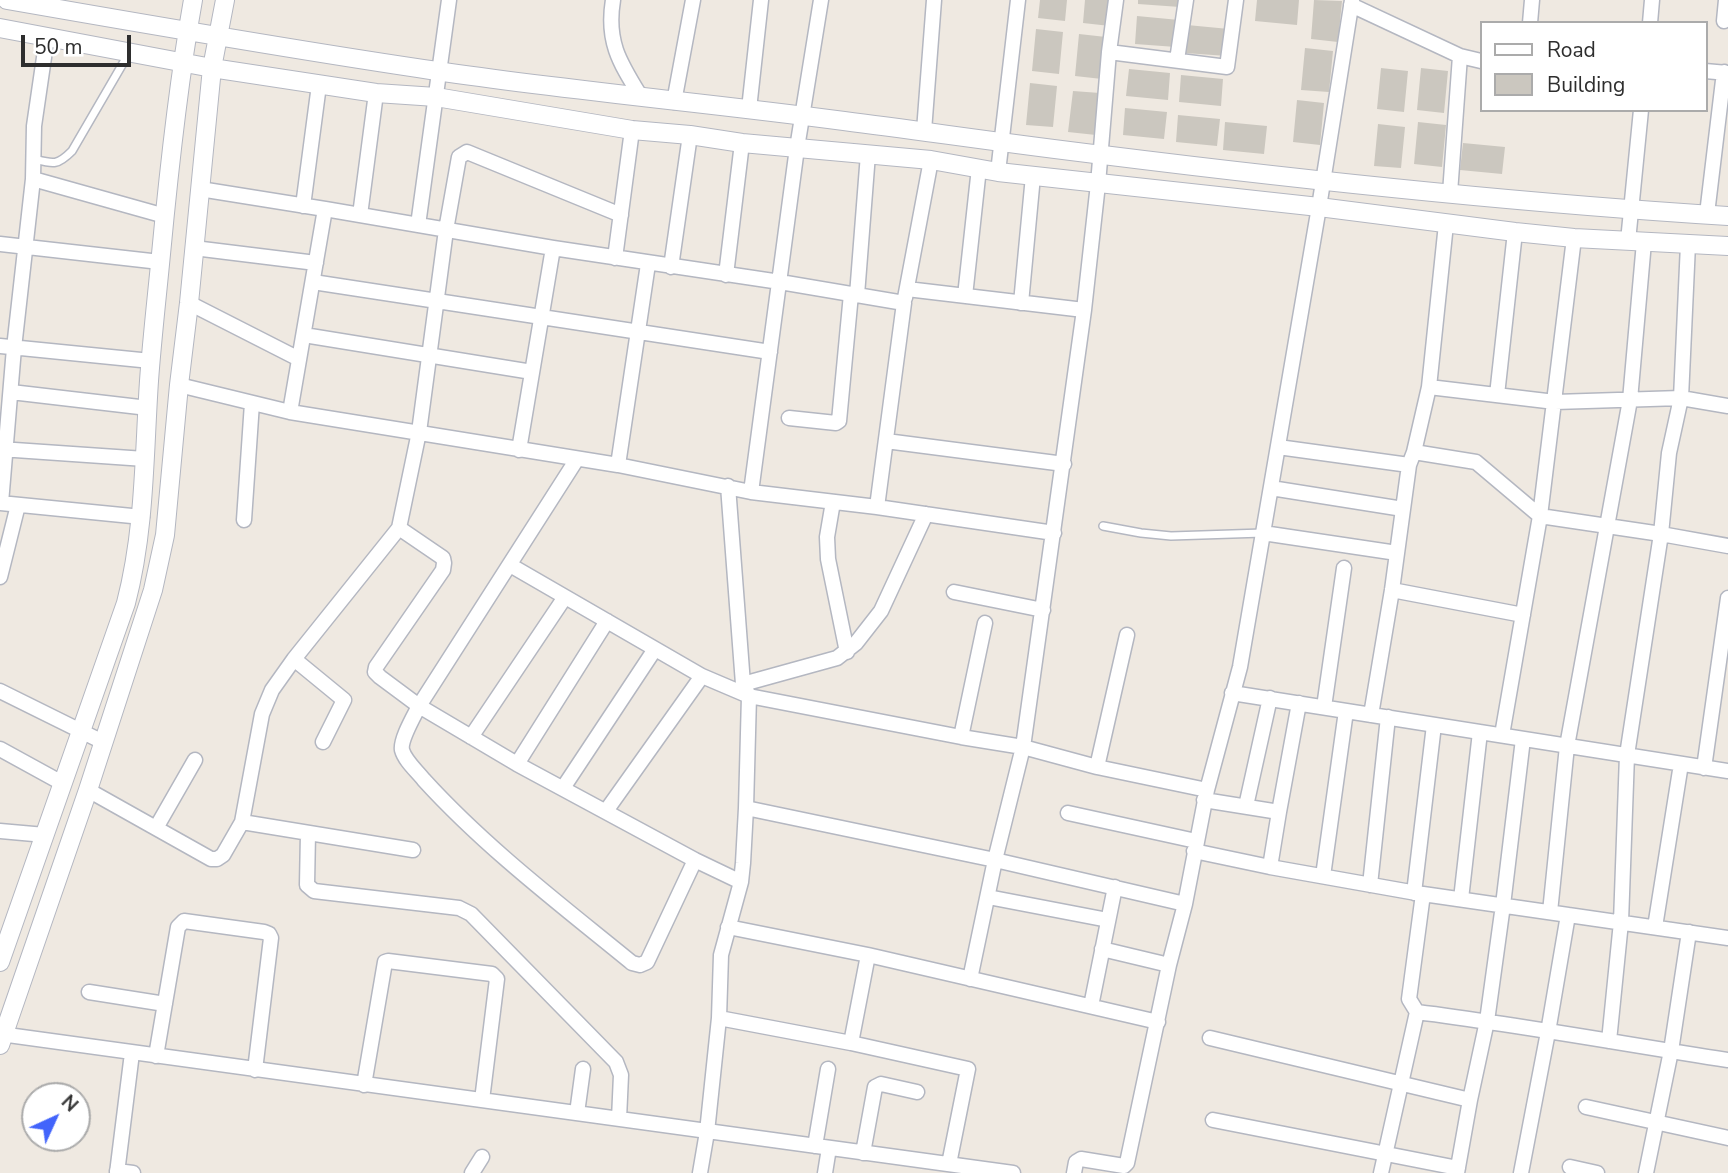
<!DOCTYPE html>
<style>
body{margin:0}
#map{position:relative;width:1728px;height:1173px;overflow:hidden;background:#efe9e1;font-family:"Nunito Sans",sans-serif}
canvas{display:block}
.legend{position:absolute;left:1480px;top:21px;width:228px;height:91px;box-sizing:border-box;background:#fff;border:2px solid #ababab;margin:0;padding:9px 12px;list-style:none;font-size:21px;color:#2e2e2e}
.legend li{display:flex;align-items:center;gap:14px;height:35px}
.legend b{width:35px;border:2px solid #ababab}
.north{position:absolute;left:21px;top:1082px;width:70px;height:70px;box-sizing:border-box;background:#fff;border:2px solid #ababab;border-radius:50%;rotate:45deg;font-size:19px;font-weight:700;line-height:28px;text-align:center;color:#2e2e2e}
.north::after{content:'';display:block;margin:auto;width:24px;height:32px;background:#4264fb;clip-path:polygon(50% 0,100% 100%,50% 72%,0 100%)}
.scale{position:absolute;left:21px;top:35px;width:110px;height:32px;box-sizing:border-box;border:4px solid #2e2e2e;border-top:0;padding-left:9px;font-size:21px;line-height:24px;white-space:nowrap;color:#2e2e2e;-webkit-text-stroke:5px #fff;paint-order:stroke}
</style>
<div id="map">
<canvas width="1728" height="1173"></canvas>
<ul class="legend">
<li><b style="height:9px;background:#fff"></b>Road</li>
<li><b style="height:19px;background:#cbc7bf"></b>Building</li>
</ul>
<div class="north">N</div>
<div class="scale">50 m</div>
</div>
<script>
const context = document.querySelector('canvas').getContext('2d');
context.lineJoin = 'round';
function fillPath(path, color) { context.fillStyle = color; context.fill(path, 'evenodd'); }
function trace(path, color, width, dash) { context.strokeStyle = color; context.lineWidth = width; context.lineCap = dash ? 'butt' : 'round'; context.setLineDash(dash || []); context.stroke(path); }
const building = new Path2D(`
 M1040 0H1067L1065 21 1038 18Z
 M1085 0H1113L1110 26 1083 23Z
 M1138 0H1180V7L1138 4Z
 M1257 0H1299L1297 25 1255 21Z
 M1314 0 1342 1 1338 42 1311 39Z
 M1137 16 1179 20 1176 47 1135 44Z
 M1187 25 1229 29 1227 56 1185 53Z
 M1036 29 1063 32 1059 74 1032 71Z
 M1079 34 1106 37 1102 79 1075 76Z
 M1305 48 1333 51 1329 92 1301 90Z
 M1381 68 1408 71 1404 112 1377 109Z
 M1421 68 1448 71 1444 113 1417 110Z
 M1129 69 1170 73 1168 100 1126 96Z
 M1181 75 1223 79 1221 106 1179 102Z
 M1030 83 1057 86 1053 127 1026 125Z
 M1073 91 1100 93 1096 135 1068 132Z
 M1297 100 1324 103 1320 145 1293 142Z
 M1125 108 1167 112 1164 139 1123 135Z
 M1178 115 1220 119 1217 146 1176 142Z
 M1225 122 1267 126 1264 154 1223 150Z
 M1418 122 1446 125 1442 167 1414 164Z
 M1378 124 1405 127 1401 168 1374 166Z
 M1463 143 1505 147 1502 174 1460 170Z`);
const service = new Path2D(`
 M34 159C53 164 57 166 72 151L129 53
 M1103 526 1141 533 1171 536 1263 533`);
const minor = new Path2D(`
 M613 0C606 42 620 63 641 97
 M1351 5 1460 56 1481 61
 M1724 21 1726 0
 M1530 23 1532 0
 M1650 23 1652 0
 M47 37 34 126 33 179 165 216
 M1109 52 1227 67 1236 0
 M1177 60 1186 0
 M1705 71 1728 73
 M674 102 693 0
 M749 109 761 0
 M924 131 934 0
 M998 172 1018 0
 M200 189 325 209
 M1450 193 1460 56
 M303 206 319 85
 M1707 214 1724 72
 M360 215 376 93
 M418 225 449 0
 M1628 241 1641 110
 M0 244 160 262
 M194 248 316 263
 M615 258 632 130
 M671 267 690 135
 M726 275 742 143
 M313 282C465 305 617 330 770 352
 M907 289 1084 310
 M857 295 868 154
 M965 296 979 168
 M905 298 931 160
 M189 303 299 359
 M1021 303 1033 176
 M304 335 532 372
 M0 346 151 361
 M179 385 290 412 618 465 751 492 877 507 1054 533
 M1429 387 1446 224
 M11 392 148 408
 M1497 395 1515 232
 M290 412 325 209 553 248 780 282 904 303 877 507
 M789 418 836 423 839 421 851 294
 M886 441 1064 464
 M1278 447 1409 465 1392 590 1371 715
 M0 449 145 459
 M519 450 553 248
 M1414 452 1476 462 1540 516 1661 534 1728 546
 M577 459 419 706 517 764 695 860 741 882
 M618 465 648 264
 M1409 465 1414 452 1429 387 1555 402 1681 398 1728 406
 M1271 488 1403 509
 M751 492 797 148 821 0
 M833 502 827 537 828 559 847 652
 M0 503 142 517
 M1 503 14 348 33 179
 M244 520 252 403
 M399 528 443 558 444 563 443 570 376 667 375 672 380 677 419 706C414 716 400 740 402 750 405 761 417 771 424 780 486 848 561 905 632 963L640 965 647 962 695 860
 M1263 533 1397 553
 M510 565 702 676 749 696 961 737 1023 747 1097 767 1207 790
 M0 577 18 505
 M1392 590 1523 615
 M954 592 1043 610
 M294 659 344 700 323 742
 M743 684 837 658 856 643 881 611 926 514
 M0 691 103 742
 M1232 693 1728 771
 M1324 707 1344 568
 M1502 735 1540 516 1574 238
 M471 737 565 597
 M961 737 985 623
 M0 749 62 783
 M517 764 607 621
 M1097 767 1127 635
 M1704 768 1728 598
 M563 788 655 649
 M88 790 211 859H217L223 855 242 822 262 714 272 690 294 659 399 528 419 432 446 230 459 157 467 152 621 215
 M1246 806 1270 698
 M746 808 995 860 1185 904
 M606 811 702 676
 M1279 812 1299 703
 M1068 813 1196 841
 M242 822 413 850
 M156 828 195 760
 M0 831 45 835
 M308 833 307 885 314 891 459 908 471 914 616 1062 621 1075 619 1119
 M1194 851 1270 867 1279 812 1204 800
 M1270 867 1422 894
 M1323 876 1346 711
 M1370 885 1388 717
 M1414 893 1434 725
 M988 897 1108 920
 M1461 899 1480 732
 M1550 912 1567 746 1630 400 1644 242
 M728 927 868 955 1158 1022
 M1655 927 1681 764
 M1102 949 1169 965
 M868 955 851 1043 968 1069 949 1164
 M970 979 995 860 1023 747 1084 310 1098 184 1109 52 1116 0
 M89 992 165 1004
 M1091 1006 1115 887
 M1417 1012 1409 999 1423 894 1728 938
 M719 1018 851 1043
 M0 1034 1013 1173
 M1210 1038 1470 1100
 M1609 1041 1621 922 1627 755 1661 534 1669 453 1681 398 1688 244
 M156 1056 178 927 184 921 264 932 269 934 271 938 255 1070
 M364 1085 385 962 388 961 492 974 497 979 482 1100
 M1586 1107 1728 1138
 M577 1113 583 1069
 M1213 1120 1458 1168
 M815 1146 828 1069
 M863 1153 875 1087 881 1084 917 1092
 M1570 1167 1597 1173
 M117 1171 133 1173
 M117 1173 132 1053
 M472 1173 482 1157
 M700 1173 707 1132 719 1018 721 955 741 882 743 863 746 808 749 696 743 684 728 486
 M825 1173 829 1148
 M1074 1173 1076 1162 1081 1159 1124 1166 1127 1163 1169 965 1185 904 1207 790 1240 667 1319 207 1352 0
 M1381 1173 1417 1012C1521 1025 1624 1044 1728 1060
 M1457 1173 1470 1100 1487 1021 1503 905 1523 739
 M1521 1173 1548 1032 1568 915
 M1646 1173 1671 1051 1689 932`);
const tertiary = new Path2D(`
 M7 0C150 25 293 50 437 71 572 91 709 103 844 121 930 132 1017 145 1103 155 1311 181 1519 203 1728 216
 M0 28 212 68 376 93 436 97 632 130 690 135 742 143 931 160 998 172 1319 207 1515 232 1574 238 1728 246
 M0 962 126 603C145 530 144 456 149 381 152 339 157 296 161 254 169 169 178 84 193 0
 M0 1045 88 790 153 590 165 535 179 385 189 303 212 68 225 0`);
fillPath(building, '#cbc7bf');
trace(service, '#b4b7c1', 10);
trace(minor, '#b4b7c1', 17);
trace(tertiary, '#b4b7c1', 20);
trace(service, '#fff', 7);
trace(minor, '#fff', 14);
trace(tertiary, '#fff', 18);
</script>
